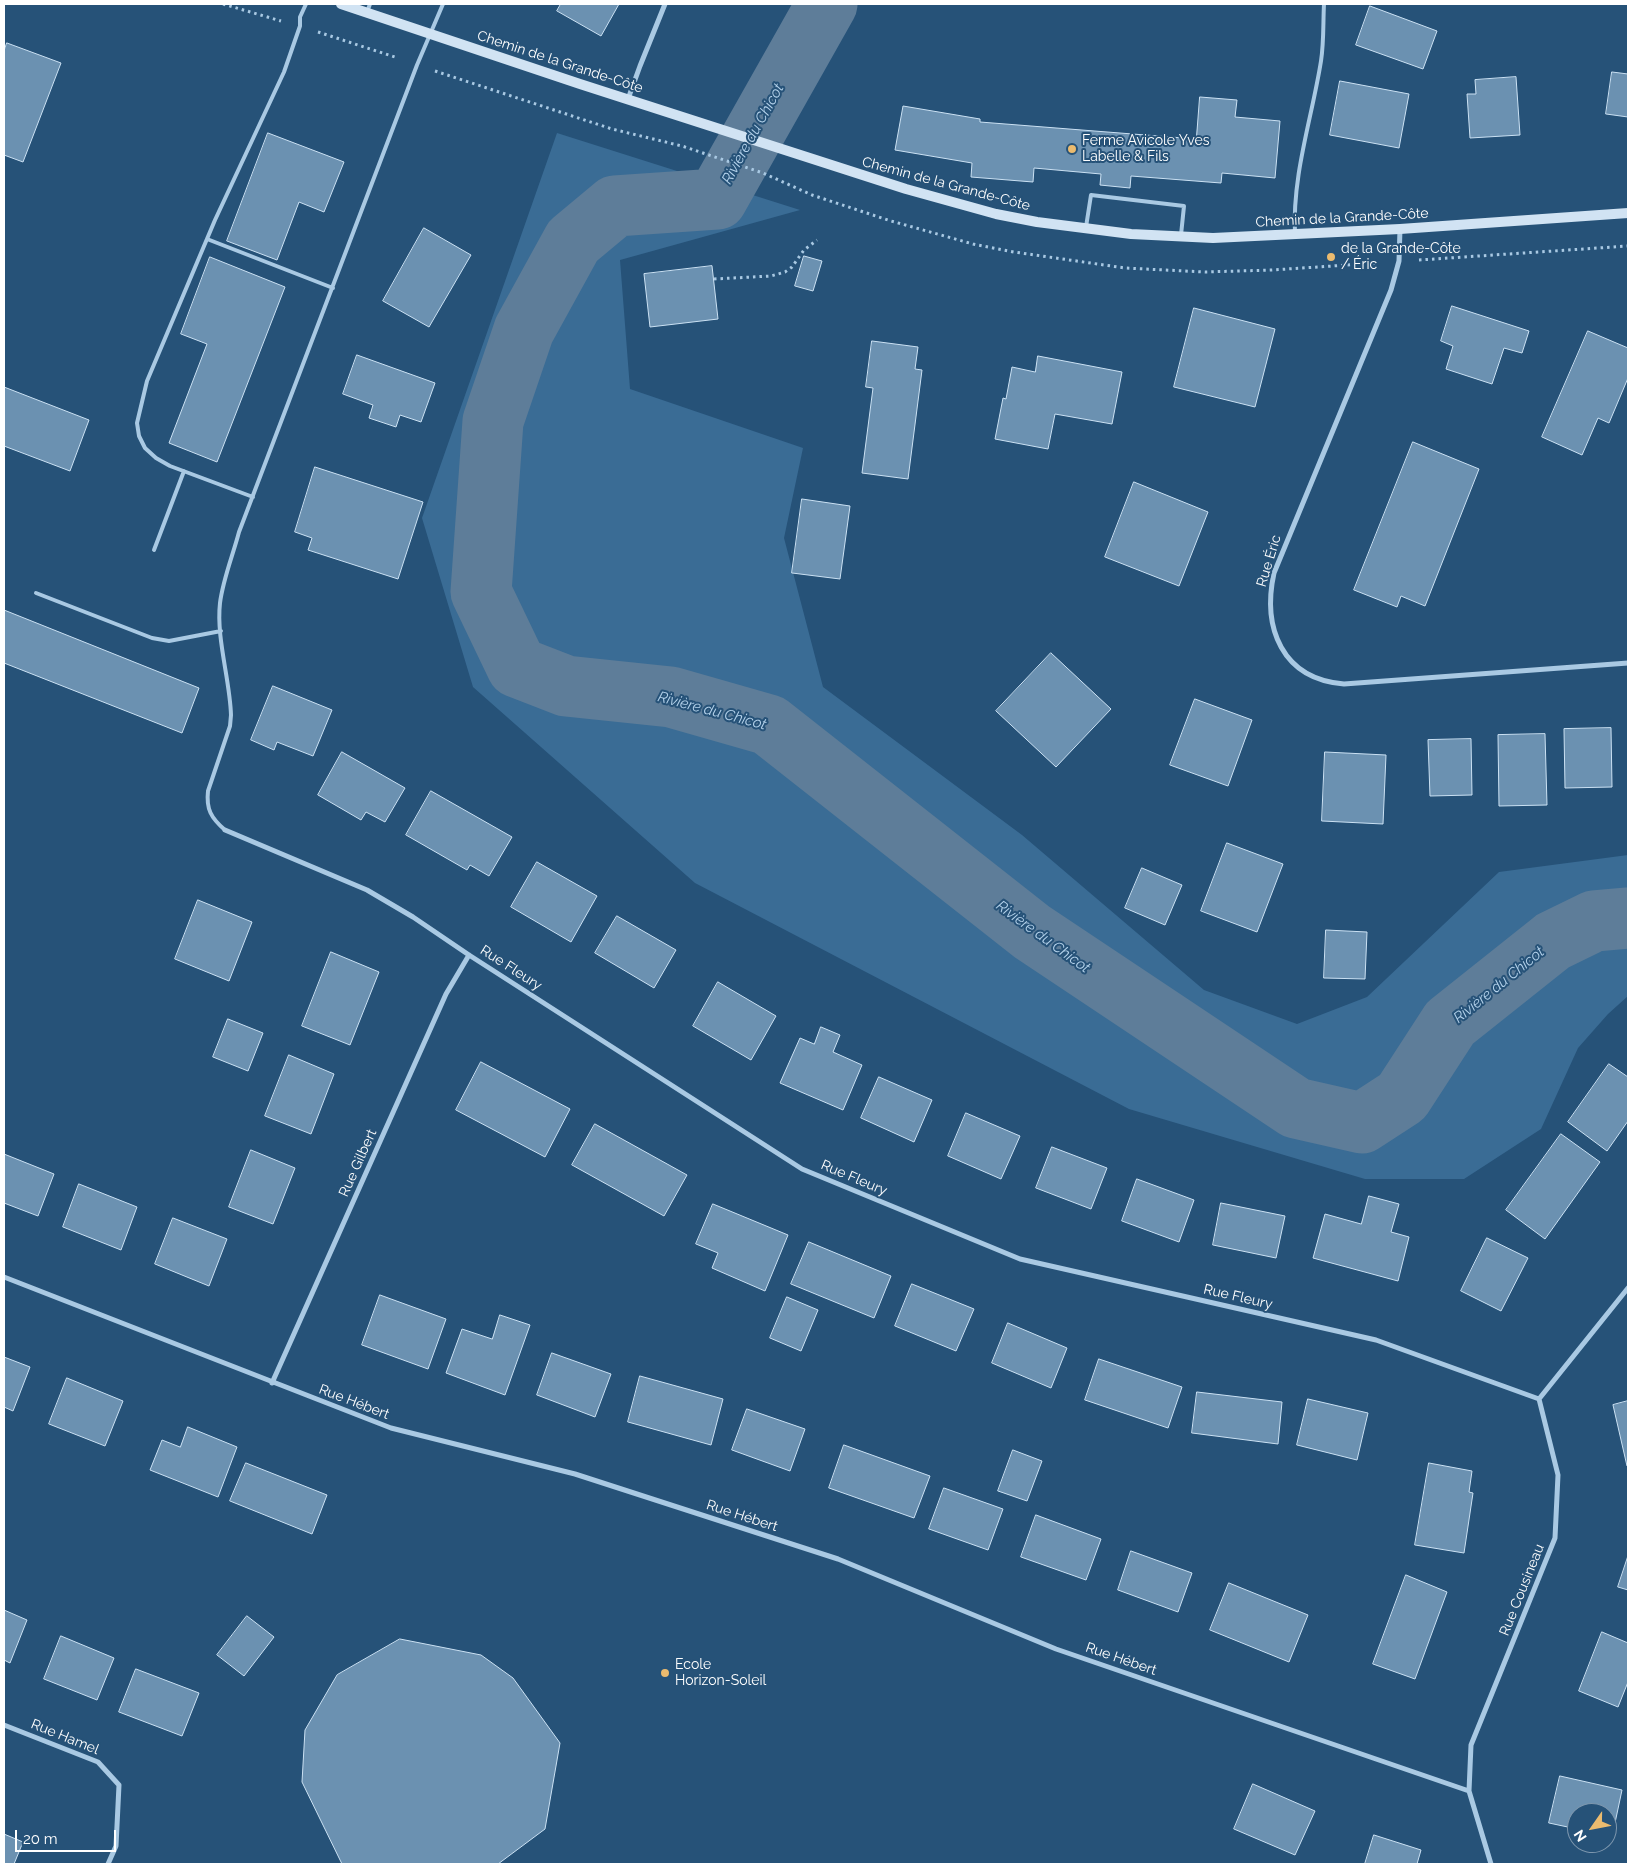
<!DOCTYPE html>
<meta charset="utf-8">
<style>
body{margin:0}
#map{position:relative;width:1632px;height:1868px;overflow:hidden;background:#265278;font-family:Raleway,sans-serif}
canvas{display:block}
.frame{position:absolute;inset:0;border:5px solid #fff;pointer-events:none}
.north{position:absolute;left:1567px;top:1803px;width:50px;height:50px;box-sizing:border-box;background:#265278;border:1px solid #7d97ae;border-radius:50%;rotate:237deg;font-size:14px;font-weight:700;line-height:20px;text-align:center;color:#fff}
.north::after{content:'';display:block;margin:auto;width:18px;height:22px;background:#ebbb6f;clip-path:polygon(50% 0,100% 100%,50% 72%,0 100%)}
.scale{position:absolute;left:15px;top:1830px;width:101px;height:22px;box-sizing:border-box;border:2px solid #fff;border-top:0;padding-left:6px;font-size:15px;line-height:18px;white-space:nowrap;color:#fff;-webkit-text-stroke:4px #265278;paint-order:stroke}
</style>
<div id="map">
<canvas width="1632" height="1868"></canvas>
<div class="frame"></div>
<div class="north">N</div>
<div class="scale">20 m</div>
</div>
<script>
const context = document.querySelector('canvas').getContext('2d');
context.lineJoin = 'round';
function fillPath(path, color) { context.fillStyle = color; context.fill(path, 'evenodd'); }
function trace(path, color, width, dash) { context.strokeStyle = color; context.lineWidth = width; context.lineCap = dash ? 'butt' : 'round'; context.setLineDash(dash || []); context.stroke(path); }
function write(font, color, halo, rows, align = 'center') {
  context.font = font + ' Raleway,sans-serif'; context.lineWidth = 4; context.setLineDash([]); context.textBaseline = 'middle'; context.strokeStyle = halo; context.fillStyle = color; for (const [text, x, y, turn = 0] of rows) {
    context.save(); context.translate(x, y); context.rotate((+turn || 0) * Math.PI / 180); context.textAlign = isNaN(turn) ? turn : align; if (halo) context.strokeText(text, 0, 0); context.fillText(text, 0, 0); context.restore();
  }
}
const green = new Path2D(`
 M557 133 800 210 620 260 630 389 803 448 784 538 823 687 1022 835 1204 990 1297 1024 1367 997 1499 872 1628 855V996L1608 1014 1578 1048 1541 1129 1464 1179H1365L1129 1109 695 883 473 687 422 518Z`);
const river = new Path2D(`
 M827 4 717 199 615 206 573 241 524 330 493 421 481 592 517 667 566 686 671 697 769 725 1032 932 1296 1108 1362 1123 1402 1097 1450 1023 1553 941 1594 921 1628 918`);
const building = new Path2D(`
 M561 4H619L601 36 557 11Z
 M1370 6 1437 31 1423 69 1356 45Z
 M7 43 61 63 23 162 4 155V51Z
 M1612 72 1628 74V117L1606 114Z
 M1516 77 1520 135 1470 138 1467 94H1476L1475 80Z
 M1340 81 1409 94 1399 148 1330 135Z
 M1200 97 1237 100 1235 117 1280 121 1275 178 1222 173 1221 183 1131 176 1130 188 1100 185 1101 174 1034 168 1033 182 971 177 972 163 895 150 903 106 980 119V122L1196 139Z
 M268 133 344 162 324 212 299 202 277 260 227 241Z
 M424 228 471 255 429 327 383 301Z
 M804 256 822 261 813 291 795 286Z
 M210 257 285 287 217 462 169 443 207 344 181 334Z
 M712 266 718 319 650 327 644 274Z
 M1452 306 1529 331 1522 353 1504 348 1492 384 1446 369 1453 346 1441 341Z
 M1194 308 1275 329 1255 407 1174 387Z
 M1588 331 1628 348V378L1609 423 1598 418 1582 455 1542 437Z
 M872 341 918 347 915 369 922 370 908 479 862 473 873 388 866 387Z
 M357 355 435 383 421 422 400 415 396 427 369 418 373 405 343 394Z
 M1038 356 1122 372 1112 424 1055 414 1048 449 995 439 1003 398 1006 399 1012 367 1035 372Z
 M4 387 89 420 70 471 4 446Z
 M1413 442 1479 469 1425 606 1401 596 1397 607 1354 590Z
 M315 467 423 502 398 579 308 550 312 538 295 532Z
 M1134 482 1208 512 1179 586 1105 557Z
 M802 499 850 506 840 579 792 573Z
 M4 610 199 688 182 733 4 663Z
 M1051 653 1111 709 1056 767 996 711Z
 M273 686 332 710 313 756 277 742 274 750 251 740Z
 M1195 699 1252 720 1228 786 1170 765Z
 M1611 728 1612 787 1565 788 1564 729Z
 M1545 734 1547 805 1499 806 1498 735Z
 M1471 739 1472 795 1430 796 1428 740Z
 M342 752 405 788 385 822 366 812 361 820 318 795Z
 M1325 752 1386 755 1383 824 1322 821Z
 M431 791 512 837 489 876 470 865 467 870 406 835Z
 M1227 843 1283 864 1257 932 1201 911Z
 M537 862 597 896 571 942 511 907Z
 M1142 868 1182 885 1165 925 1125 908Z
 M198 900 252 922 229 981 175 959Z
 M617 916 676 950 654 988 595 953Z
 M1326 930 1367 932 1365 979 1324 978Z
 M331 952 379 972 350 1045 302 1026Z
 M718 982 776 1016 751 1060 693 1026Z
 M228 1019 263 1033 248 1071 213 1057Z
 M821 1027 840 1035 833 1052 862 1065 843 1110 780 1083 800 1038 814 1044Z
 M289 1055 334 1074 311 1134 265 1116Z
 M481 1062 570 1109 545 1157 456 1110Z
 M1609 1064 1628 1077V1121L1607 1151 1568 1122Z
 M879 1077 932 1100 914 1142 861 1118Z
 M966 1113 1020 1136 1001 1179 948 1156Z
 M595 1124 687 1175 664 1216 572 1165Z
 M1561 1134 1600 1162 1545 1239 1506 1210Z
 M1052 1147 1107 1168 1091 1209 1036 1188Z
 M251 1150 295 1168 273 1224 229 1207Z
 M4 1154 54 1174 38 1216 4 1203Z
 M1137 1179 1194 1200 1179 1242 1122 1221Z
 M79 1184 137 1207 121 1250 63 1227Z
 M1369 1196 1399 1204 1391 1232 1409 1237 1398 1281 1313 1258 1325 1214 1361 1224Z
 M1221 1203 1285 1216 1276 1258 1213 1245Z
 M713 1204 788 1235 765 1291 712 1268 718 1253 696 1244Z
 M173 1218 227 1239 209 1286 155 1264Z
 M1487 1238 1528 1258 1501 1311 1461 1291Z
 M809 1242 891 1276 874 1318 791 1284Z
 M912 1284 974 1309 956 1351 895 1326Z
 M380 1295 446 1319 428 1369 362 1345Z
 M787 1297 818 1310 801 1351 770 1338Z
 M500 1315 530 1325 505 1395 446 1373 462 1329 492 1339Z
 M1008 1323 1067 1348 1051 1388 992 1363Z
 M552 1353 611 1374 595 1417 537 1395Z
 M4 1357 30 1367 13 1411 4 1407Z
 M1099 1359 1182 1387 1168 1428 1085 1400Z
 M640 1376 723 1399 711 1445 628 1422Z
 M67 1378 123 1401 105 1446 49 1424Z
 M1197 1392 1282 1402 1278 1444 1192 1433Z
 M1308 1399 1368 1413 1357 1460 1297 1445Z
 M1628 1401V1466H1627L1613 1405Z
 M747 1409 805 1429 790 1471 732 1450Z
 M188 1427 237 1447 218 1497 150 1470 162 1440 180 1447Z
 M844 1445 930 1476 914 1518 829 1488Z
 M1013 1450 1042 1461 1027 1501 998 1491Z
 M246 1463 327 1495 312 1534 230 1501Z
 M1429 1463 1472 1471 1469 1492 1473 1493 1464 1553 1415 1545Z
 M944 1488 1003 1509 988 1550 929 1529Z
 M1036 1515 1101 1539 1086 1580 1021 1557Z
 M1131 1551 1192 1573 1178 1612 1118 1590Z
 M1628 1556V1590L1618 1587Z
 M1406 1575 1447 1592 1415 1679 1373 1664Z
 M1229 1583 1308 1615 1289 1662 1210 1630Z
 M4 1610 27 1620 10 1663 4 1660Z
 M247 1616 274 1637 244 1676 217 1655Z
 M1602 1632 1628 1643V1682L1618 1707 1579 1691Z
 M61 1636 114 1658 97 1700 44 1679Z
 M400 1639 481 1655 513 1678 560 1743 545 1829 498 1864H342L302 1782 305 1730 337 1675Z
 M136 1669 199 1693 182 1736 119 1712Z
 M1560 1776 1622 1790 1612 1837 1607 1836V1813H1577V1829L1549 1823Z
 M1253 1784 1315 1811 1295 1855 1234 1829Z
 M4 1834 23 1842 14 1864H4Z
 M1374 1835 1421 1850 1417 1864H1365Z`);
const path = new Path2D(`
 M223 4 281 21
 M318 32 398 58
 M435 71 612 129 682 146 763 173 812 195 891 221 973 244 1014 252 1125 268 1205 272 1272 270 1378 263
 M1419 260 1628 246
 M714 279 771 276 785 272 792 267 804 250 817 240`);
const lane = new Path2D(`
 M367 12 370 4
 M1086 227 1091 195 1184 206 1181 235
 M1295 234C1292 175 1312 118 1321 61 1324 42 1323 22 1324 4
 M207 239 333 288
 M253 497 170 466 156 458 145 448 139 436 137 423 147 381 215 220 284 72 300 26V17L306 4
 M154 550 184 471
 M36 593 152 638 169 641 221 631
 M225 830C211 818 206 809 208 791L230 726 231 715C230 680 216 638 220 603 223 579 233 555 239 532L417 65 443 4`);
const street = new Path2D(`
 M628 99 640 66 665 4
 M1400 229 1399 261 1391 290 1274 573C1262 628 1282 679 1344 684L1628 663
 M225 830 367 890 413 917 469 955 802 1169 1020 1259 1376 1340 1539 1399
 M4 1277 391 1428 575 1474 838 1559 1056 1649 1469 1791
 M272 1383 446 994 469 955
 M4 1725 98 1762 119 1785 116 1846 108 1864
 M1491 1864 1469 1791 1471 1745 1555 1538 1558 1475 1539 1399 1628 1288`);
const secondary = new Path2D(`
 M341 4 580 84 906 189 996 214 1037 222 1131 234 1213 238 1400 229 1628 213`);
const markers = [
 [1072,149,5,"#ebbb6f"],
 [1331,257,5,"#ebbb6f"],
 [665,1673,5,"#ebbb6f"]
];
const streetNames = [
 ["Chemin de la Grande-Côte",560,62,18],
 ["Chemin de la Grande-Côte",946,184,15],
 ["Chemin de la Grande-Côte",1342,218,-3],
 ["Rue Éric",1269,561,-73],
 ["Rue Fleury",511,968,33],
 ["Rue Gilbert",358,1163,-66],
 ["Rue Fleury",854,1178,23],
 ["Rue Fleury",1238,1297,13],
 ["Rue Hébert",354,1402,21],
 ["Rue Hébert",742,1516,18],
 ["Rue Cousineau",1522,1590,-68],
 ["Rue Hébert",1121,1659,19],
 ["Rue Hamel",65,1737,22]
];
const poiNames = [
 ["Ferme Avicole Yves",1082,141],
 ["Labelle & Fils",1082,157],
 ["de la Grande-Côte",1341,249],
 ["/ Éric",1341,265],
 ["Ecole",675,1665],
 ["Horizon-Soleil",675,1681]
];
const waterNames = [
 ["Rivière du Chicot",753,134,-61],
 ["Rivière du Chicot",712,711,15],
 ["Rivière du Chicot",1043,937,36],
 ["Rivière du Chicot",1499,985,-39]
];
fillPath(green, '#3a6c95');
trace(river, '#5e7d99', 61);
fillPath(building, '#6b91b1');
trace(building, '#cbe1f3', 1);
trace(path, '#a9c9e3', 3, [2.5, 4]);
trace(lane, '#a9c9e3', 4);
trace(street, '#a9c9e3', 5);
trace(secondary, '#d1e3f3', 10);
for (const [x, y, r, color] of markers) { const dot = new Path2D(); dot.arc(x, y, r, 0, 2 * Math.PI); context.fillStyle = color; context.fill(dot); trace(dot, '#265278', 2); }
write('14px', '#fff', '#265278', streetNames);
write('14px', '#fff', '#265278', poiNames, 'left');
write('italic 15px', '#b4d2eb', '#265278', waterNames);
</script>
